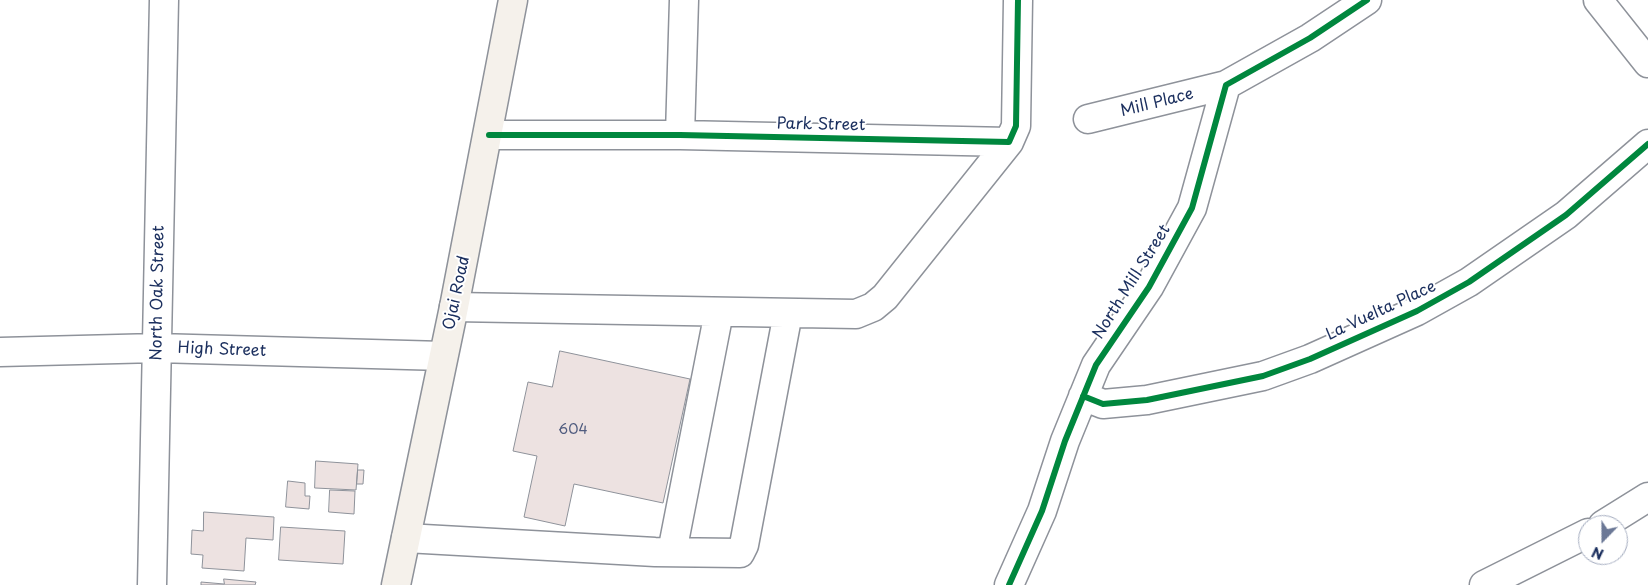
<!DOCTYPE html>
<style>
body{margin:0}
#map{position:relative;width:1648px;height:585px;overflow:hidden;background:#fff;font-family:"Playpen Sans",sans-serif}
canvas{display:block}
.north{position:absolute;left:1578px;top:515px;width:50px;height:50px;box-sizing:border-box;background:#fff;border:1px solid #a4acbf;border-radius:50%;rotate:202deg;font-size:14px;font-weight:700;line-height:20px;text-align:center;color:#1b2f5e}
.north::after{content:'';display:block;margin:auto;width:18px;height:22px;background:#6b7896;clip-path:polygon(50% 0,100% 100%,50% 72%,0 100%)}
</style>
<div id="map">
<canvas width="1648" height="585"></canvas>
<div class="north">N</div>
</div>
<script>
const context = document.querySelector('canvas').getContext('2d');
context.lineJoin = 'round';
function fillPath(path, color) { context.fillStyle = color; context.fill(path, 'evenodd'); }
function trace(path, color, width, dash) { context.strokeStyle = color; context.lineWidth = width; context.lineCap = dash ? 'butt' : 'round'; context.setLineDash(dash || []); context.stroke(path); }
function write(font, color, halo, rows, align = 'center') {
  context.font = font + ' "Playpen Sans",sans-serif'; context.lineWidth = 4; context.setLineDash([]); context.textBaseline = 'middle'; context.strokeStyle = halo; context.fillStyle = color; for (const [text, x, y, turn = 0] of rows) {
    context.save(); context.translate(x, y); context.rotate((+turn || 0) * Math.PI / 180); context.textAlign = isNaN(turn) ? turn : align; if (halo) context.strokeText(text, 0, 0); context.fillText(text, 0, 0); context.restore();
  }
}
const building = new Path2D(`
 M560 351 690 379 663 503 574 484 565 526 524 517 537 456 513 451 528 382 552 387Z
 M316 461 358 464 356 490 315 488Z
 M358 470H364L363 484H357Z
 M288 481 305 483V496H310L309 509 286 507Z
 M330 490 355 491 354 514 329 512Z
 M204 512 274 517 273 540 246 538 244 571 202 568 203 555 191 554 192 530 203 531Z
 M281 527 345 531 343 564 279 560Z
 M224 579 256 582 255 585H201V582L224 584Z`);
const minor = new Path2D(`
 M1598 0 1648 63
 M1088 119 1226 85
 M489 135H680L1009 142
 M680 135 684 0
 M454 307 856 314 873 307 885 297 1009 142 1016 126 1018 0
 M0 352 157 348 443 356
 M1083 396 1103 404 1147 400 1263 376 1310 359 1417 311 1469 282 1566 215 1648 144
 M1603 525 1648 497
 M406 538 655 552 740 553 744 545 788 313
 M672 552 719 312
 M152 585 164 0
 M1009 585 1042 511 1065 441 1096 365 1149 287 1192 208 1226 85 1310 38 1367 0
 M1484 585 1588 533`);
const major = new Path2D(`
 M396 585 454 307 513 0`);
const cycleway = new Path2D(`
 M489 135H680L1009 142 1016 126 1018 0
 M1083 396 1103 404 1147 400 1263 376 1310 359 1417 311 1469 282 1566 215 1648 144
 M1009 585 1042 511 1065 441 1096 365 1149 287 1192 208 1226 85 1310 38 1367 0`);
const numberNames = [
 ["604",573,430]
];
const streetNames = [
 ["Mill Place",1157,103,-14],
 ["Park Street",821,125,1],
 ["North Mill Street",1132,282,-58],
 ["North Oak Street",158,293,-89],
 ["Ojai Road",457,293,-78],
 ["La Vuelta Place",1381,311,-25],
 ["High Street",222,350,2]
];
fillPath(building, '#ede2e1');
trace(building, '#8e929a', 1);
trace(minor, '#8e929a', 31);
trace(major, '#8e929a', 31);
trace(minor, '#fff', 28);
trace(major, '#f5f1eb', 28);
trace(cycleway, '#00873e', 6);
write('14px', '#505c7f', null, numberNames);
write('16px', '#1b2f5e', '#fff', streetNames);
</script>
